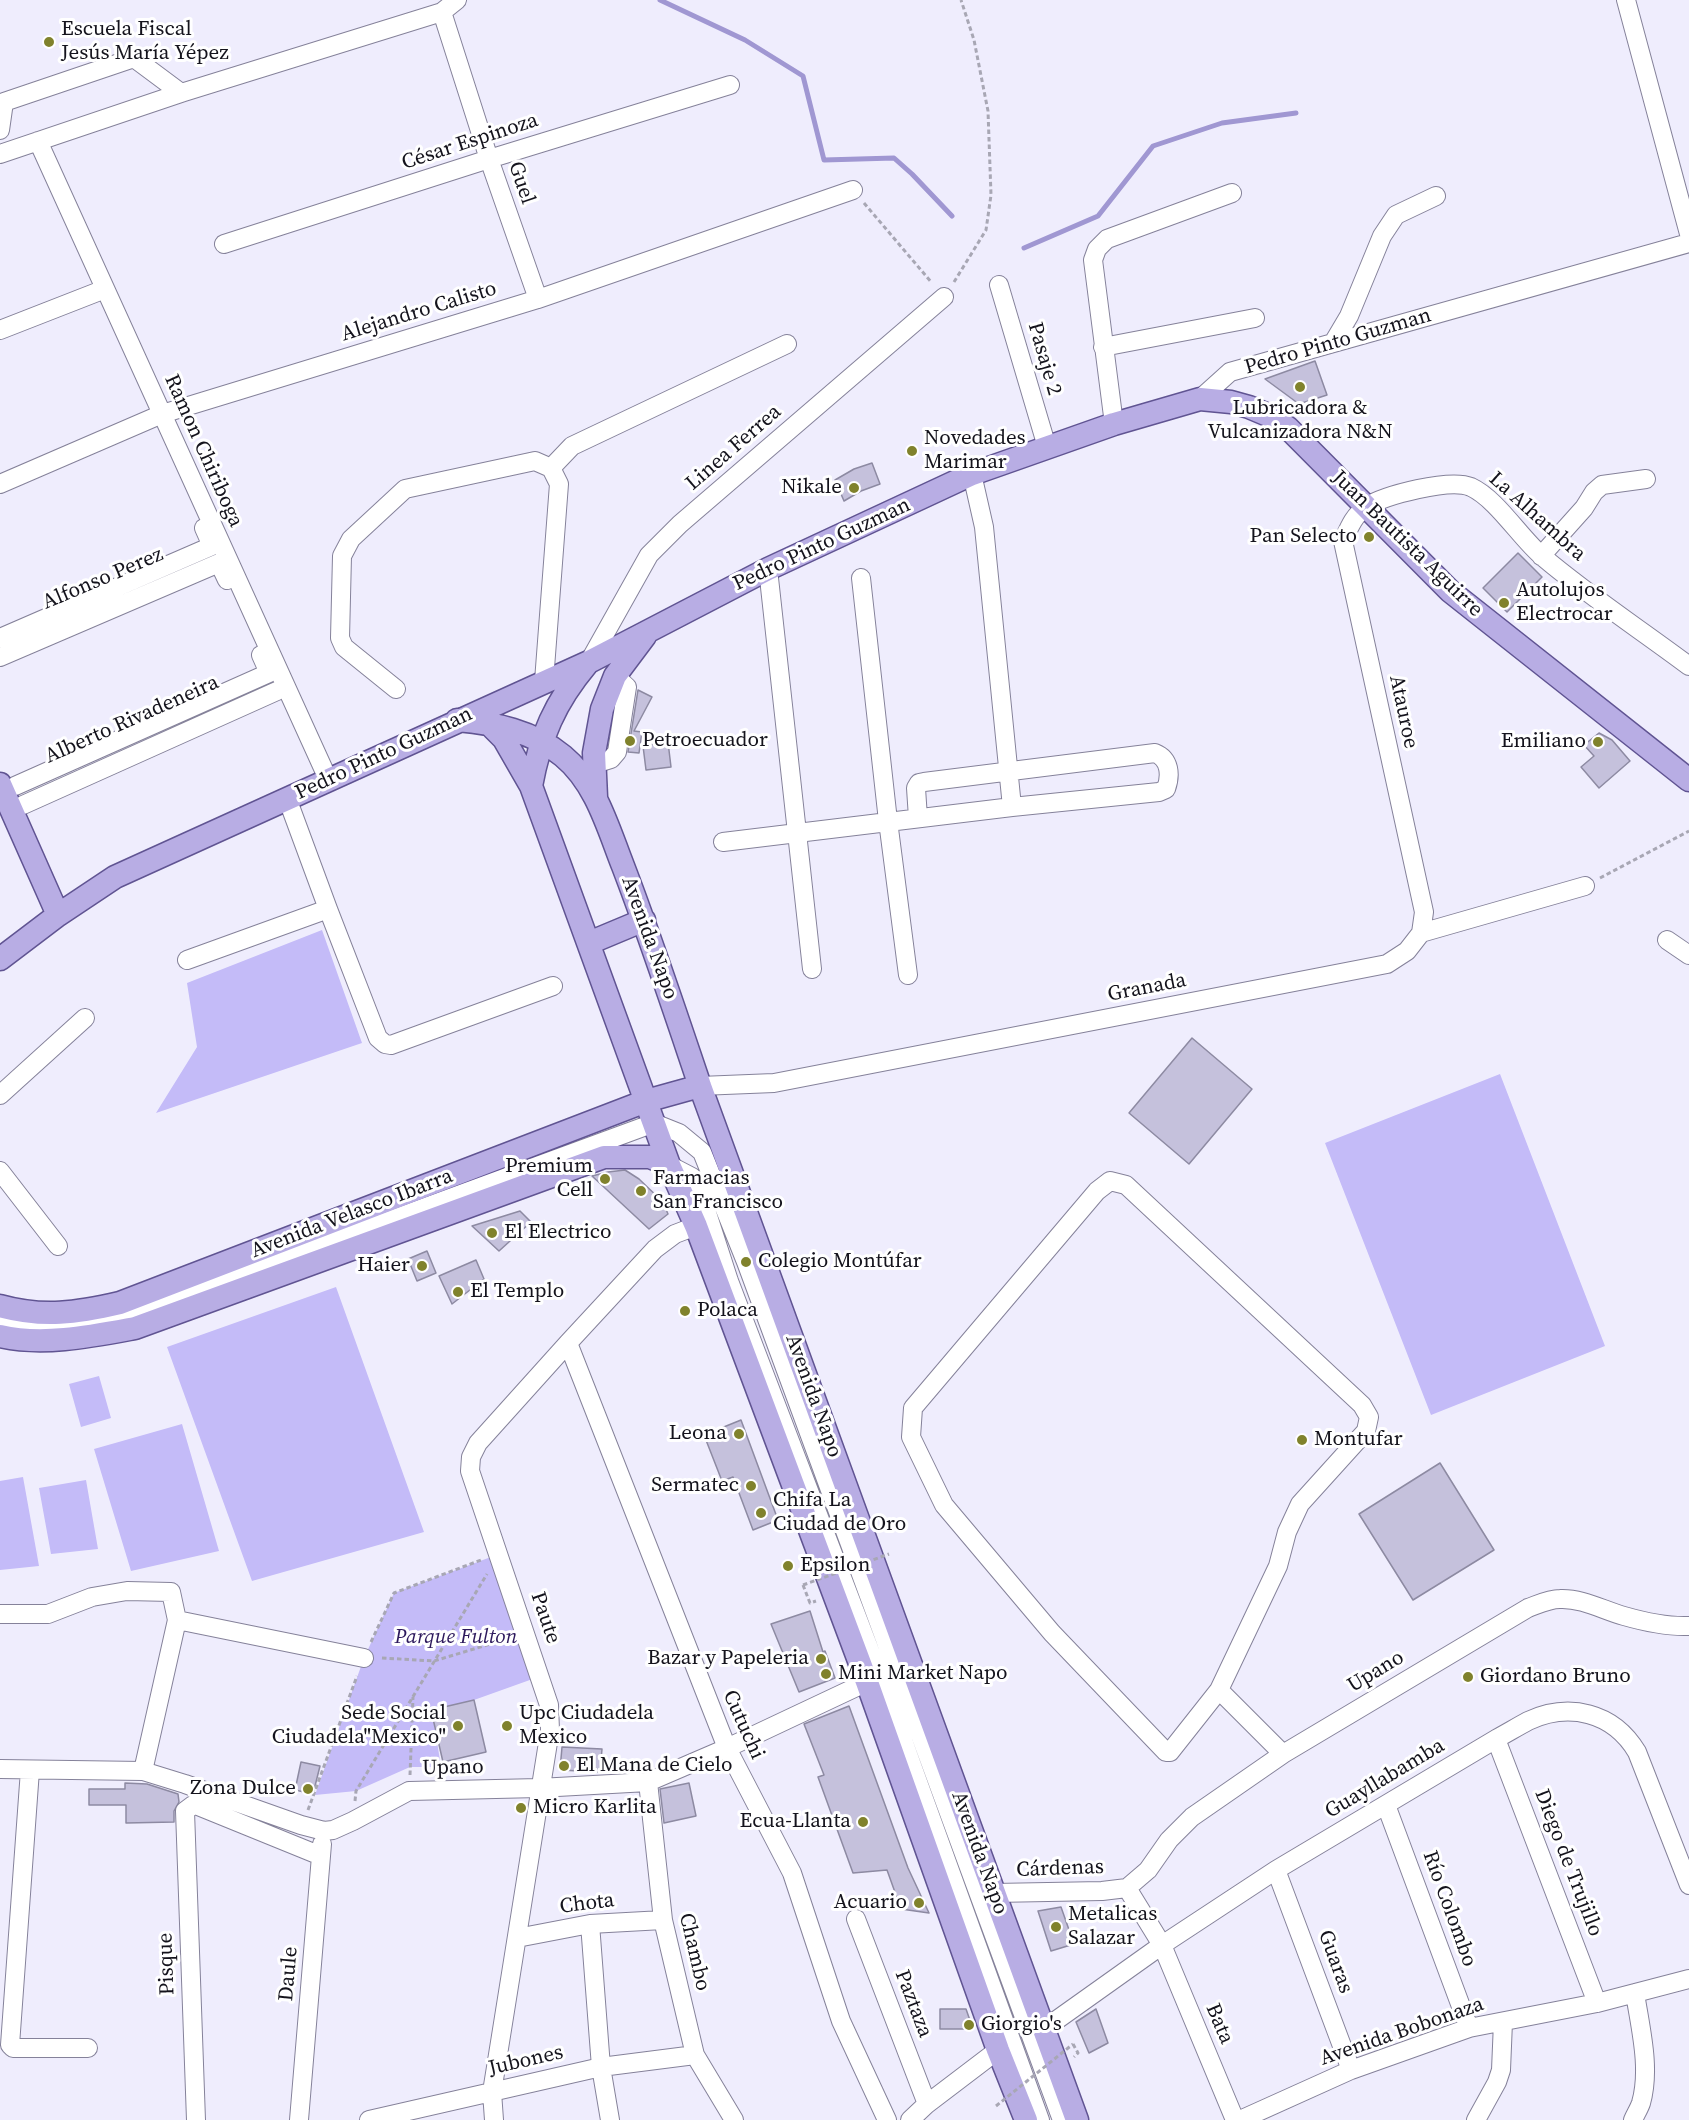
<!DOCTYPE html>
<meta charset="utf-8">
<style>
body{margin:0}
canvas{display:block;background:#efedfd}
</style>
<canvas width="1689" height="2120"></canvas>
<script>
const context = document.querySelector('canvas').getContext('2d');
context.lineJoin = 'round';
function fillPath(path, color) { context.fillStyle = color; context.fill(path, 'evenodd'); }
function trace(path, color, width, dash) { context.strokeStyle = color; context.lineWidth = width; context.lineCap = dash ? 'butt' : 'round'; context.setLineDash(dash || []); context.stroke(path); }
function write(font, color, halo, rows, align = 'center') {
  context.font = font + ' "Source Serif 4",serif'; context.lineWidth = 6; context.setLineDash([]); context.textBaseline = 'middle'; context.strokeStyle = halo; context.fillStyle = color; for (const [text, x, y, turn = 0] of rows) {
    context.save(); context.translate(x, y); context.rotate((+turn || 0) * Math.PI / 180); context.textAlign = isNaN(turn) ? turn : align; if (halo) context.strokeText(text, 0, 0); context.fillText(text, 0, 0); context.restore();
  }
}
const green = new Path2D(`
 M322 930 362 1043 156 1113 197 1047 187 983Z
 M1500 1074 1605 1346 1431 1415 1325 1143Z
 M336 1287 424 1532 252 1581 167 1347Z
 M99 1376 111 1418 81 1427 69 1384Z
 M182 1424 219 1551 131 1571 94 1449Z
 M23 1477 39 1566 0 1570V1481Z
 M86 1480 98 1549 51 1554 39 1488Z
 M499 1554 541 1676 474 1700 432 1710 441 1767H410L356 1791 315 1795 364 1658 394 1593Z`);
const stream = new Path2D(`
 M660 0 745 40 803 76 824 160 894 158 912 174 952 216
 M1024 248 1098 216 1153 146 1222 123 1296 113`);
const building = new Path2D(`
 M1315 361 1327 395 1299 404 1265 379Z
 M872 463 880 484 861 491 844 501 835 480 854 469Z
 M1518 553 1542 577 1507 612 1483 588Z
 M638 690 652 697 634 731 642 732 639 753 628 752Z
 M1599 733 1612 740 1630 761 1599 788 1581 767 1594 756 1584 745Z
 M668 742 671 767 646 770 643 746Z
 M1192 1038 1252 1089 1189 1164 1129 1113Z
 M625 1170 639 1179 663 1202 668 1214 649 1229 592 1176 608 1172Z
 M520 1211 531 1222 499 1251 472 1226Z
 M427 1251 436 1273 417 1281 408 1259Z
 M476 1260 484 1279 452 1304 439 1276Z
 M741 1420 778 1520 753 1530 733 1477 722 1481 704 1435Z
 M1440 1463 1494 1550 1413 1600 1359 1514Z
 M810 1611 823 1652 825 1651 835 1678 799 1692 771 1624Z
 M474 1700 486 1752 443 1762 431 1710Z
 M849 1706 908 1868 929 1913 901 1909 887 1870 853 1873 818 1777 824 1775 804 1724Z
 M562 1747 602 1749 600 1772 560 1770Z
 M301 1762 320 1766 313 1794 295 1790Z
 M125 1783 147 1784 178 1794 179 1802 174 1811V1822L126 1823V1805H89V1789H125Z
 M689 1783 696 1816 664 1823 660 1789Z
 M1061 1907 1074 1944 1051 1951 1038 1911Z
 M940 2009H966L973 2029H940Z
 M1096 2009 1108 2043 1089 2053 1076 2022Z`);
const path = new Path2D(`
 M864 203 932 283
 M954 282 986 230 991 195 988 111 974 40 961 0
 M1600 878 1689 831
 M803 1585 810 1603 816 1601
 M371 1642 394 1593 481 1560
 M382 1658 434 1661 507 1639
 M410 1775 413 1697
 M355 1801 356 1791 487 1574
 M308 1810 357 1676
 M1073 2044 1078 2053 1074 2057`);
const minor = new Path2D(`
 M1626 0 1689 234
 M442 12 489 159 538 299
 M0 130 4 102 134 58 181 93
 M38 141 328 779
 M0 154 181 93 442 12 457 0
 M224 244 489 159 730 85
 M999 285 1047 447
 M0 330 105 289
 M1333 343 1349 316 1382 236 1396 215 1436 196
 M1103 347 1255 318
 M1200 399 1230 372 1689 243
 M1114 424 1093 260 1097 249 1107 239 1232 193
 M551 468 572 446 787 344
 M0 484 162 414 538 299 853 190
 M1541 556 1584 508 1594 492 1602 485 1646 479
 M768 569 812 969
 M861 578 888 821 908 975
 M0 638 212 546 204 528
 M0 657 219 563 227 580
 M589 662 649 555 680 524 944 297
 M396 689 344 647 340 638 342 556 351 539 405 489 535 461 551 468 559 484 544 681
 M595 764 611 759 617 752 627 687 615 676
 M15 786 269 673 261 655
 M287 798 328 909 378 1038 385 1044 391 1045 553 986
 M23 805 277 691
 M918 818 916 788 919 783 924 782 1155 753C1170 759 1171 775 1166 789L1159 792 1012 807
 M723 842 1012 807 984 527 972 474
 M1421 933 1424 912 1343 541C1349 528 1354 515 1366 507 1385 495 1450 478 1471 487 1497 499 1521 539 1543 557 1589 596 1641 630 1689 666
 M1667 940 1689 955
 M187 960 328 909
 M700 1086 774 1083 1387 964 1407 951 1421 933 1585 886
 M0 1095 85 1018
 M669 1165 692 1177 697 1182 729 1281 883 1685 1040 2120
 M0 1171 58 1246
 M1110 1181 1126 1185 1362 1405 1369 1417 1366 1431 1300 1504 1287 1532 1278 1566 1219 1690 1170 1752H1166L1052 1633 944 1505 911 1437 913 1408 1097 1191Z
 M0 1321 29 1325 91 1323 165 1303 654 1123 679 1133 702 1152 746 1262 1062 2120
 M568 1343 727 1748 792 1873 841 2021 887 2120
 M0 1614H48L92 1597 127 1591 171 1592 177 1620 143 1771
 M177 1620 364 1658
 M1219 1690 1283 1754
 M1496 1739 1597 2003
 M0 1769 143 1771 185 1784 301 1825 324 1831 333 1830 353 1821 409 1791 539 1788 648 1782 727 1748 867 1682
 M30 1770 10 2045 13 2048H88
 M648 1782 663 1920 695 2055 734 2120
 M1386 1805 1469 2028
 M1276 1870 1351 2070
 M1127 1888 1148 1870 1169 1840 1192 1817 1283 1754 1528 1608C1539 1604 1549 1599 1560 1599 1582 1598 1603 1610 1624 1616 1645 1622 1667 1627 1689 1626
 M1127 1888 1162 1945 1235 2120
 M994 1893 1102 1891 1127 1888
 M856 1919 927 2104
 M590 1924 601 2067 610 2120
 M517 1938 590 1924 663 1920
 M1044 2029 1162 1945 1276 1870 1496 1739C1507 1733 1517 1727 1528 1721 1569 1702 1613 1712 1637 1752L1689 1885
 M196 2120 185 1811 193 1805 198 1806 321 1856
 M299 2120 322 1844
 M369 2120 601 2067 695 2055
 M494 2120 492 2092 550 1730 549 1705 470 1471 471 1457 478 1443 568 1343 655 1249 675 1234 696 1226
 M910 2120 927 2104 998 2050
 M1240 2120 1351 2070 1469 2028 1597 2003 1689 1979
 M1476 2120 1497 2082 1501 2070 1503 2022
 M1633 2120C1635 2115 1639 2109 1641 2103 1651 2068 1640 2027 1635 1993`);
const major = new Path2D(`
 M457 720C494 723 533 731 563 756 596 783 608 828 623 866 651 939 675 1012 700 1086L1077 2120
 M490 725 504 739 531 786 669 1165 696 1226 867 1682 998 2050 1026 2120
 M0 784 58 915
 M531 786C540 737 555 702 587 664
 M596 797 594 753 602 709 615 676 645 636
 M589 943 644 920
 M0 959 58 915 115 877 589 662 768 569 972 474 1114 424 1200 399 1231 402 1249 407 1268 415 1288 428 1450 591 1689 780
 M0 1306C43 1318 77 1313 120 1303L646 1101 700 1086
 M0 1336C43 1346 92 1336 135 1328L604 1157H650L669 1165`);
const pathBridge = new Path2D(`
 M803 1585 889 1554
 M996 2106 1073 2044`);
const markers = [
 [49,42,6,"#80822c"],
 [1300,387,6,"#80822c"],
 [912,451,6,"#80822c"],
 [854,488,6,"#80822c"],
 [1369,537,6,"#80822c"],
 [1504,603,6,"#80822c"],
 [630,741,6,"#80822c"],
 [1598,742,6,"#80822c"],
 [605,1179,6,"#80822c"],
 [641,1191,6,"#80822c"],
 [492,1233,6,"#80822c"],
 [746,1262,6,"#80822c"],
 [422,1266,6,"#80822c"],
 [458,1292,6,"#80822c"],
 [685,1311,6,"#80822c"],
 [739,1434,6,"#80822c"],
 [1302,1440,6,"#80822c"],
 [751,1486,6,"#80822c"],
 [761,1513,6,"#80822c"],
 [788,1566,6,"#80822c"],
 [821,1659,6,"#80822c"],
 [826,1674,6,"#80822c"],
 [1468,1677,6,"#80822c"],
 [458,1726,6,"#80822c"],
 [507,1726,6,"#80822c"],
 [564,1766,6,"#80822c"],
 [308,1789,6,"#80822c"],
 [521,1808,6,"#80822c"],
 [863,1822,6,"#80822c"],
 [919,1903,6,"#80822c"],
 [1056,1927,6,"#80822c"],
 [969,2025,6,"#80822c"]
];
const poiNames = [
 ["Escuela Fiscal",61,30],
 ["Jesús María Yépez",61,54],
 ["Lubricadora &",1300,409,"center"],
 ["Vulcanizadora N&N",1300,433,"center"],
 ["Novedades",924,439],
 ["Marimar",924,463],
 ["Nikale",842,488,"right"],
 ["Pan Selecto",1357,537,"right"],
 ["Autolujos",1516,591],
 ["Electrocar",1516,615],
 ["Petroecuador",642,741],
 ["Emiliano",1586,742,"right"],
 ["Premium",593,1167,"right"],
 ["Cell",593,1191,"right"],
 ["Farmacias",653,1179],
 ["San Francisco",653,1203],
 ["El Electrico",504,1233],
 ["Colegio Montúfar",758,1262],
 ["Haier",410,1266,"right"],
 ["El Templo",470,1292],
 ["Polaca",697,1311],
 ["Leona",727,1434,"right"],
 ["Montufar",1314,1440],
 ["Sermatec",739,1486,"right"],
 ["Chifa La",773,1501],
 ["Ciudad de Oro",773,1525],
 ["Epsilon",800,1566],
 ["Bazar y Papeleria",809,1659,"right"],
 ["Mini Market Napo",838,1674],
 ["Giordano Bruno",1480,1677],
 ["Sede Social",446,1714,"right"],
 ["Ciudadela\"Mexico\"",446,1738,"right"],
 ["Upc Ciudadela",519,1714],
 ["Mexico",519,1738],
 ["El Mana de Cielo",576,1766],
 ["Zona Dulce",296,1789,"right"],
 ["Micro Karlita",533,1808],
 ["Ecua-Llanta",851,1822,"right"],
 ["Acuario",907,1903,"right"],
 ["Metalicas",1068,1915],
 ["Salazar",1068,1939],
 ["Giorgio's",981,2025]
];
const streetNames = [
 ["César Espinoza",470,142,-18],
 ["Guel",521,183,71],
 ["Alejandro Calisto",419,312,-17],
 ["Pedro Pinto Guzman",1338,342,-16],
 ["Pasaje 2",1044,359,74],
 ["Linea Ferrea",734,448,-41],
 ["Ramon Chiriboga",203,451,66],
 ["La Alhambra",1537,517,42],
 ["Juan Bautista Aguirre",1407,544,44],
 ["Pedro Pinto Guzman",822,545,-25],
 ["Alfonso Perez",103,579,-23],
 ["Atauroe",1403,712,78],
 ["Alberto Rivadeneira",132,720,-24],
 ["Pedro Pinto Guzman",384,754,-25],
 ["Avenida Napo",649,938,70],
 ["Granada",1147,988,-11],
 ["Avenida Velasco Ibarra",352,1214,-21],
 ["Avenida Napo",813,1396,70],
 ["Paute",545,1618,71],
 ["Upano",1376,1672,-31],
 ["Cutuchi",743,1725,66],
 ["Upano",453,1768,-1],
 ["Guayllabamba",1385,1779,-31],
 ["Avenida Napo",979,1853,70],
 ["Diego de Trujillo",1568,1863,69],
 ["Cárdenas",1060,1869,-2],
 ["Chota",587,1904,-7],
 ["Río Colombo",1449,1909,70],
 ["Chambo",694,1952,77],
 ["Guaras",1335,1962,70],
 ["Pisque",167,1964,-92],
 ["Daule",289,1974,-85],
 ["Paztaza",913,2004,69],
 ["Bata",1219,2024,67],
 ["Avenida Bobonaza",1402,2032,-19],
 ["Jubones",526,2061,-13]
];
const parkNames = [
 ["Parque Fulton",456,1638]
];
fillPath(green, '#c4bbf8');
trace(stream, '#a097d2', 5);
fillPath(building, '#c5c1dc');
trace(building, '#8d8aa2', 1.5);
trace(minor, '#85829a', 20);
trace(major, '#605492', 25);
trace(path, '#a8a7b4', 3, [4.5, 3]);
trace(minor, '#fff', 18);
trace(major, '#b8ade4', 22);
trace(pathBridge, '#a8a7b4', 3, [4.5, 3]);
for (const [x, y, r, color] of markers) { const dot = new Path2D(); dot.arc(x, y, r, 0, 2 * Math.PI); context.fillStyle = color; context.fill(dot); trace(dot, '#fff', 2); }
write('21px', '#14131c', '#fff', poiNames, 'left');
write('21px', '#14131c', '#fff', streetNames);
write('italic 21px', '#2c185c', '#fff', parkNames);
</script>
